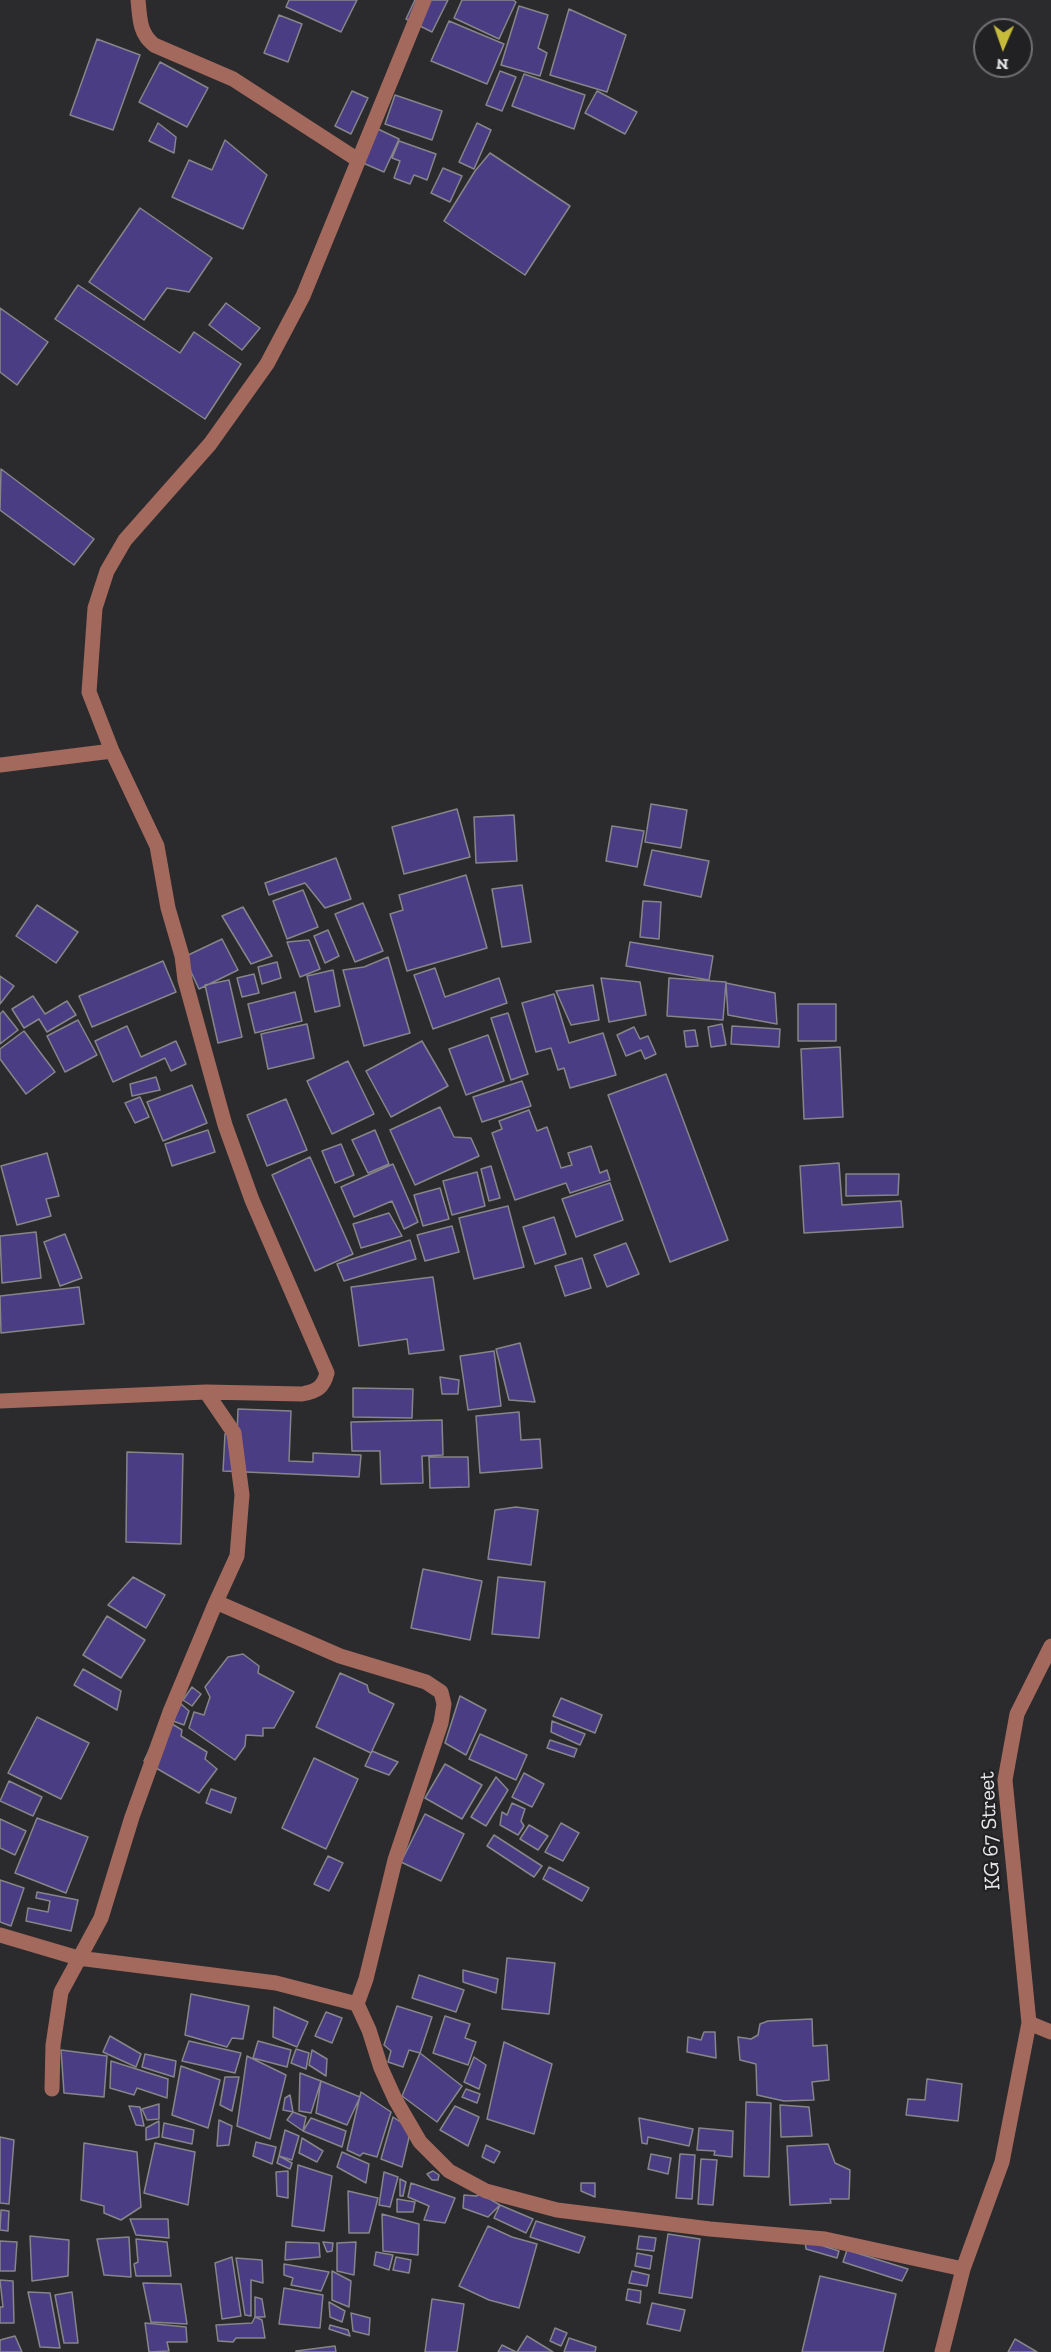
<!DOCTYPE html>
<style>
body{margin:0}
#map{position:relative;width:1051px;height:2352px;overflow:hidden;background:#2b2b2e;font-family:"Zilla Slab",serif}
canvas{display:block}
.north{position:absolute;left:973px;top:18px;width:60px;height:60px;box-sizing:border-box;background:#212124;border:2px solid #706f72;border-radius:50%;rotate:182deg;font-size:16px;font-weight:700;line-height:24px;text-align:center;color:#e6e5e8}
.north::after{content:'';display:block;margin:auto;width:21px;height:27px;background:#c7bb3b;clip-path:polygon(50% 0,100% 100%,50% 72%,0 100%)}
</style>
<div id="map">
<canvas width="1051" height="2352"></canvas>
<div class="north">N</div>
</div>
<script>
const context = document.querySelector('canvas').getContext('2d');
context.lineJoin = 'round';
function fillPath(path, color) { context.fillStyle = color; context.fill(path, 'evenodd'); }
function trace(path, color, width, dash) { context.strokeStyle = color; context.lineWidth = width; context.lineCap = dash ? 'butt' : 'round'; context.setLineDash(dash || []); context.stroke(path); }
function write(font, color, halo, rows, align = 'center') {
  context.font = font + ' "Zilla Slab",serif'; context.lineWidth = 4.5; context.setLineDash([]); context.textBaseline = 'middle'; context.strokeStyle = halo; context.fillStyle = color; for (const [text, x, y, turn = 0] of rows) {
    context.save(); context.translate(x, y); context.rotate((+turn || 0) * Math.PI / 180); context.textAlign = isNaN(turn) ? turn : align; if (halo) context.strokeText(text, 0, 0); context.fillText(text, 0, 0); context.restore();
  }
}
const building = new Path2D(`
 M289 0H357L341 32 286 7Z
 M415 0H448L432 32 406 19Z
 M462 0H513L516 2 499 39 454 18Z
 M519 6 548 15 538 48 547 53 540 76 501 65Z
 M569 9 626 35 607 92 550 75Z
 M279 15 302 24 288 62 264 53Z
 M449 21 504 44 487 84 431 61Z
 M97 39 140 55 113 130 70 115Z
 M160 62 208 88 187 127 139 102Z
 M500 71 516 77 502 111 486 105Z
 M524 74 585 95 574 129 512 106Z
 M352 91 368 98 351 134 335 126Z
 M597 91 637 112 625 134 585 113Z
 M395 95 442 111 432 140 385 124Z
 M158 123 176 137 174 153 149 141Z
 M477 123 491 130 474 169 459 162Z
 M378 129 399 139 384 172 363 163Z
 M225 140 267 175 243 229 172 197 189 160 212 170Z
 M399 141 436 154 427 180 414 175 410 184 394 178 400 161 392 158Z
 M490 153 570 206 525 275 444 221 475 171Z
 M443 168 462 176 450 202 431 193Z
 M140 208 212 258 189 292 167 288 144 320 89 282Z
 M78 285 180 353 194 332 241 364 205 419 55 319Z
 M226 303 260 328 242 350 209 325Z
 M0 308 48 342 17 385 0 372Z
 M1 469 94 539 74 565 0 510Z
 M651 804 687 810 681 848 645 842Z
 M457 809 470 857 404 874 392 827Z
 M514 815 517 861 476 863 474 817Z
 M612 826 644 831 637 867 606 861Z
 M652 850 709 861 701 897 644 885Z
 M336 858 351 899 325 908 305 883 269 895 265 883Z
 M466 875 487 948 407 971 390 914 403 910 399 895Z
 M522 885 531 942 502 947 492 889Z
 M303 890 318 927 287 939 273 901Z
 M643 901 661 902 659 939 640 937Z
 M363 903 383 951 355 962 335 914Z
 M37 905 78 932 56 963 16 936Z
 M243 907 272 956 251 964 222 916Z
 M328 930 339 956 325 963 314 936Z
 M222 939 238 970 199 989 184 957Z
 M309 940 320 969 300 977 287 942Z
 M630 942 713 956 709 980 626 966Z
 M388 957 410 1033 364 1046 343 970 364 967Z
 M163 961 176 992 92 1027 79 996Z
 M277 962 281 978 262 984 258 967Z
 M435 968 445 997 499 978 507 1003 433 1029 414 975Z
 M333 970 340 1006 315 1012 307 976Z
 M254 974 259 993 242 997 237 978Z
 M0 976 14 986 0 1004Z
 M601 978 640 982 646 1015 609 1022Z
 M669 978 726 982 723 1020 667 1016Z
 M229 980 242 1037 218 1043 205 985Z
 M726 983 775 993 777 1024 728 1015Z
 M593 985 599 1020 571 1025 556 991Z
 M295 992 302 1021 255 1033 248 1004Z
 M554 994 569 1043 603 1033 616 1075 570 1088 564 1068 558 1070 551 1048 536 1052 522 1003Z
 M33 996 45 1014 67 1001 76 1015 47 1032 39 1019 24 1028 12 1009Z
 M798 1004H836V1041H798Z
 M3 1011 18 1030 0 1044V1014Z
 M508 1013 528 1074 511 1080 491 1018Z
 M78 1020 97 1055 65 1072 47 1036Z
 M307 1024 314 1058 268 1069 261 1034Z
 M722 1024 726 1045 711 1047 708 1027Z
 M127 1026 141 1057 176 1041 186 1064 171 1071 165 1058 113 1082 95 1041Z
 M732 1026 780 1029 779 1047 731 1044Z
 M634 1027 640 1039 648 1036 656 1054 645 1059 641 1050 626 1056 617 1035Z
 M695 1030 698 1046 686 1047 684 1031Z
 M24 1031 55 1072 26 1094 0 1059V1049Z
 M488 1035 504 1081 466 1095 449 1049Z
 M422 1041 448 1086 391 1117 366 1071Z
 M840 1047 843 1117 804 1119 801 1049Z
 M348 1061 374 1114 332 1134 307 1081Z
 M666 1074 728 1240 670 1262 608 1095Z
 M156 1077 160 1090 132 1096 130 1084Z
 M522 1081 531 1106 482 1122 473 1097Z
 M192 1085 207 1123 163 1141 147 1102Z
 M140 1097 149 1117 135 1123 125 1103Z
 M286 1099 307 1150 267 1166 247 1115Z
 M440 1107 454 1137 471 1138 479 1156 415 1185 390 1130Z
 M529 1110 537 1131 547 1127 561 1168 572 1165 568 1153 591 1146 600 1173 607 1170 610 1180 570 1193 566 1183 515 1200 492 1133 502 1129 499 1121Z
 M208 1130 215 1152 172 1166 165 1144Z
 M375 1130 389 1164 368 1173 352 1140Z
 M341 1144 354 1175 335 1183 322 1151Z
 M47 1153 59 1196 46 1199 51 1216 17 1225 1 1166Z
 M310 1157 353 1254 315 1271 272 1175Z
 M839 1163 842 1205 901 1201 903 1227 804 1233 800 1166Z
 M393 1164 418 1222 404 1229 392 1201 354 1217 341 1187Z
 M491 1166 500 1198 489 1201 481 1169Z
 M477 1172 485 1206 452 1215 443 1181Z
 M846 1174H899L898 1195 846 1196Z
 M610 1183 623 1220 576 1237 562 1199Z
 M440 1188 449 1219 423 1226 414 1195Z
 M508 1206 524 1267 474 1279 459 1218Z
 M389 1213 402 1236 361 1248 353 1224Z
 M554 1217 566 1254 535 1264 523 1227Z
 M452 1226 459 1252 425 1261 417 1235Z
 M36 1232 41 1278 2 1283 0 1236Z
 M65 1234 82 1278 60 1286 44 1242Z
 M410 1240 416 1259 344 1281 337 1264Z
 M626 1243 639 1274 607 1287 594 1255Z
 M582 1258 591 1288 565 1296 555 1266Z
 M433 1277 444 1350 409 1354 407 1339 359 1346 351 1287Z
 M79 1287 84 1324 1 1333 0 1296Z
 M520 1343 535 1402 509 1400 496 1349Z
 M494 1351 501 1406 468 1410 460 1356Z
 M440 1377 459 1380 458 1394H442Z
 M353 1388 413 1389 412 1418 353 1417Z
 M238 1409 291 1411 289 1461 313 1462V1453L361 1455 359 1477 223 1471 225 1434H237Z
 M519 1412 521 1440 540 1439 542 1468 480 1473 476 1416Z
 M442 1420 443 1455 422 1456 423 1483 381 1484 380 1451H352L351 1422Z
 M127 1452 183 1454 181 1544 126 1542Z
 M429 1457H468L469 1487 430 1488Z
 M516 1507 538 1510 531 1565 488 1559 495 1510Z
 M423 1569 482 1581 470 1640 411 1628Z
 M133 1577 165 1595 146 1628 108 1605Z
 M498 1577 545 1582 539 1638 492 1634Z
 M107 1616 145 1640 121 1678 83 1655Z
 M243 1654 259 1666 258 1673 294 1692 274 1728H263V1736L246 1735 245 1746 235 1760 189 1728 194 1712 204 1715 210 1697 205 1687 228 1657Z
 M83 1669 121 1691 117 1710 74 1685Z
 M340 1673 367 1685 369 1692 394 1704 371 1753 316 1727Z
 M192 1687 201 1694 192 1706 183 1700Z
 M460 1696 486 1710 466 1755 445 1743Z
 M561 1698 602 1715 595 1733 553 1716Z
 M181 1704 189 1711 184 1725 173 1721Z
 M37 1717 89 1743 61 1799 8 1773Z
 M164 1719 182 1730 181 1736 207 1752 205 1759 217 1769 199 1793 144 1761Z
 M552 1721 585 1734 580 1745 551 1732Z
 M480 1734 527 1755 516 1780 469 1759Z
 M550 1740 577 1749 574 1757 547 1748Z
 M372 1751 398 1762 389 1775 365 1766Z
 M314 1758 358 1779 326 1849 282 1828Z
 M445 1764 482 1785 462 1819 425 1798Z
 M524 1773 544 1784 532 1807 512 1797Z
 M496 1777 508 1790 486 1826 471 1817Z
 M9 1781 42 1797 33 1816 0 1801Z
 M211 1789 236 1798 231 1813 206 1803Z
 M512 1803 525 1809 521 1821 524 1826 518 1835 500 1825 502 1812 507 1815Z
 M425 1814 464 1834 441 1881 401 1862Z
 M37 1818 88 1837 66 1893 15 1873Z
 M0 1819 26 1831 15 1855 0 1848Z
 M561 1823 579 1833 563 1861 545 1852Z
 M529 1825 548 1836 538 1850 520 1839Z
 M494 1835 542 1866 534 1877 487 1846Z
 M328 1856 343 1863 329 1891 314 1884Z
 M549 1867 589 1888 582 1901 543 1879Z
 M0 1880 24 1888 11 1926 0 1922Z
 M37 1892 78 1900 71 1931 26 1921 28 1908 48 1912 50 1901 36 1898Z
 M507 1958 555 1963 549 2014 502 2009Z
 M463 1970 498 1979 496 1993 463 1982Z
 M419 1975 464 1990 456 2012 412 1998Z
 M191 1994 249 2006 243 2039 232 2038 227 2047 185 2035Z
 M397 2006 432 2017 420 2053 409 2050 403 2067 388 2062 391 2051 384 2045Z
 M274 2007 308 2022 297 2047 273 2037Z
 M326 2012 342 2018 332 2043 315 2036Z
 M445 2016 470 2024 465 2038 476 2042 468 2065 433 2053Z
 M812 2019 813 2046 827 2045 829 2080 812 2082 814 2100 784 2101 757 2095 756 2064 740 2060 738 2037 751 2039 758 2035 760 2024 768 2021Z
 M704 2032H715L716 2058 687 2052 688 2037 701 2040Z
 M110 2036 141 2054 136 2067 103 2052Z
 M189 2041 241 2053 235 2073 182 2061Z
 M258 2041 291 2050 287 2067 253 2058Z
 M504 2042 552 2064 534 2134 487 2119Z
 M296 2049 309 2053 306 2069 291 2063Z
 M61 2050 107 2056 104 2097 64 2093Z
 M312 2050 327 2059 326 2076 309 2065Z
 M420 2053 462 2086 437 2122 402 2096Z
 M145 2054 176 2061 174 2077 142 2067Z
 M247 2056 286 2075 270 2139 237 2126Z
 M474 2057 486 2065 479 2089 464 2082Z
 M111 2061 168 2079 167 2098 137 2088 134 2095 110 2088Z
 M181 2066 220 2080 208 2128 172 2115Z
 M300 2073 321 2081 311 2113 299 2111Z
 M225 2077H239L232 2111 220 2105Z
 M927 2079 962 2084 958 2121 906 2115 908 2099 925 2100Z
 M321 2081 360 2097 347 2125 316 2113Z
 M466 2089 480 2094 477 2103 462 2097Z
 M361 2092 391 2112 377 2157 363 2153 360 2156 347 2150Z
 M290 2095 293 2112 283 2110 285 2098Z
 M746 2102 771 2103 769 2177 744 2176Z
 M159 2104V2119L147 2120 142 2109Z
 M780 2105 809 2107 812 2136 781 2137Z
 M129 2106 140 2107 144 2126 136 2125Z
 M455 2106 479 2117 468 2146 440 2130Z
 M293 2112 306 2117 303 2131 287 2120Z
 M393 2117 411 2129 402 2167 381 2159Z
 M311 2118 346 2131 342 2147 303 2131Z
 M639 2118 693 2129 689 2146 648 2137 647 2144 642 2143Z
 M219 2120 232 2126 229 2145 217 2146Z
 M159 2121V2137L146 2140V2128Z
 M164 2123 194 2130 192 2144 162 2137Z
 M699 2128 733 2131 732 2157 714 2155 715 2151 697 2150Z
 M285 2130 299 2136 292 2160 279 2156Z
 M0 2137 14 2140 9 2204 0 2203Z
 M302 2138 323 2151 317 2162 299 2153Z
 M256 2142 276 2147 272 2164 253 2156Z
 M84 2143 137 2152 141 2207 121 2220 104 2213V2206L81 2200Z
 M155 2143 195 2152 188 2205 144 2193Z
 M828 2144 835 2163 850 2170 849 2199H830L831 2203 790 2205 787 2146Z
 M486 2145 500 2152 494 2163 482 2157Z
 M342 2152 369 2164 366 2183 337 2167Z
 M651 2154 671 2158 668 2174 648 2169Z
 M680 2154 695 2155 692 2199 676 2198Z
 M279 2156 292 2163 290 2169 277 2163Z
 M701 2159 717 2160 713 2205 698 2204Z
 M298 2165 332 2176 324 2231 292 2226Z
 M288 2171V2198L277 2196 276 2172Z
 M433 2171 439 2175 438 2180H432L427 2174Z
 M384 2172 398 2177 390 2207 379 2205Z
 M400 2179 406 2182 403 2196H400Z
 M411 2183 455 2198 445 2223 424 2220 429 2206 408 2197Z
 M581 2183H595V2197L581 2191Z
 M348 2191 378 2198 369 2233H349Z
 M481 2194 500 2205 488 2217 463 2208 464 2195 476 2196Z
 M397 2199 415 2202 413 2212H397Z
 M500 2205 533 2219 526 2233 494 2218Z
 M1 2210 9 2211 8 2231 0 2230Z
 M382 2214 419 2224 418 2255 383 2251Z
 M130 2219H168L169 2238 136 2235Z
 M536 2221 585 2237 579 2253 530 2237Z
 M488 2226 512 2237 537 2244 519 2308 489 2300 459 2286Z
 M668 2234 700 2239 692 2298 659 2293Z
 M30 2236 69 2240 68 2276 32 2281Z
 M639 2236 656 2238 654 2251 637 2249Z
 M129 2237 131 2277 104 2275 97 2239Z
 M136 2239 167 2242 171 2276H136L134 2264 138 2262Z
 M805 2240 839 2251 837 2258 806 2249Z
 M0 2241 17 2242 15 2271H0Z
 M286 2242 319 2243 320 2257 285 2260Z
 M323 2242 333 2243 332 2251 327 2252Z
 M356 2242 354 2275 337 2271V2243Z
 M847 2250 908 2269 902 2281 843 2262Z
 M376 2252 393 2255 389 2270 374 2265Z
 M637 2253 652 2256 650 2269 635 2266Z
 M232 2257 241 2316 222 2319 215 2263Z
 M396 2257 411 2260 409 2273 393 2270Z
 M236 2258 262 2260 263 2283 251 2280V2316L245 2315Z
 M284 2264 329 2272 321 2291 291 2285 293 2278 284 2275Z
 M332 2271 351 2281 349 2307 332 2300Z
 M632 2271 649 2275 647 2286 629 2283Z
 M820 2276 896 2294 883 2352H802Z
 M0 2280 13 2281 14 2323H0V2307H3Z
 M143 2283 181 2284 187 2324 151 2322Z
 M284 2288 323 2295 320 2328 279 2324Z
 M628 2289 641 2291 640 2303 626 2300Z
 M28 2292 50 2293 60 2348 40 2347Z
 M72 2292 78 2343H64L55 2295Z
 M255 2297 262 2299 265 2317H255Z
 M432 2299 464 2304 457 2352H425Z
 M329 2302 345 2311 342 2322 330 2317Z
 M652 2303 685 2310 680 2331 647 2324Z
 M351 2313 370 2318 369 2335 353 2331Z
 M255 2317 262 2320 265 2338H236L233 2342 218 2341 216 2325 252 2323Z
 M145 2323 186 2327 187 2342H167L169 2351 149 2352Z
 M330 2325 348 2330 350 2336 329 2329Z
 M555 2328 567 2333 561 2346 550 2341Z
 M15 2336 22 2352H0V2340Z
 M527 2336 553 2352H517Z
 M569 2338 596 2347 595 2352H564Z
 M1015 2339 1037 2352H1008Z
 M502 2345 516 2352H498Z
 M335 2346 336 2352H296V2351Z`);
const minor = new Path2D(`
 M138 0C140 18 139 33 154 45L233 79 358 160
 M0 765 112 751
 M0 1401 206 1392 302 1394C317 1391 323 1388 327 1373L252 1200 225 1125 185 980 182 956 168 908 157 846 112 751 89 692 95 608 107 571 125 540 210 444 267 364 303 296 424 0
 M0 1935 78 1958 276 1983 357 2004 366 1979 395 1860 441 1723 444 1704 441 1692 426 1682 340 1656 216 1602
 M357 2004 369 2030 381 2068 395 2099 420 2142 449 2171 486 2191 557 2210 710 2229 825 2239 963 2269
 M1029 2023 1051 2032
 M52 2089 53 2045 61 1992 101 1918 132 1817 170 1712 216 1602 237 1556 242 1495 234 1433 206 1392
 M942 2352 963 2269 1002 2162 1029 2023 1005 1780 1017 1714 1051 1646`);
const streetNames = [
 ["KG 67 Street",990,1831,-93]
];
fillPath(building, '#4b3d83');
trace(building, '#86868a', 1.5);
trace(minor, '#a4695d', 15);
write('22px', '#e6e5e8', '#212124', streetNames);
</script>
